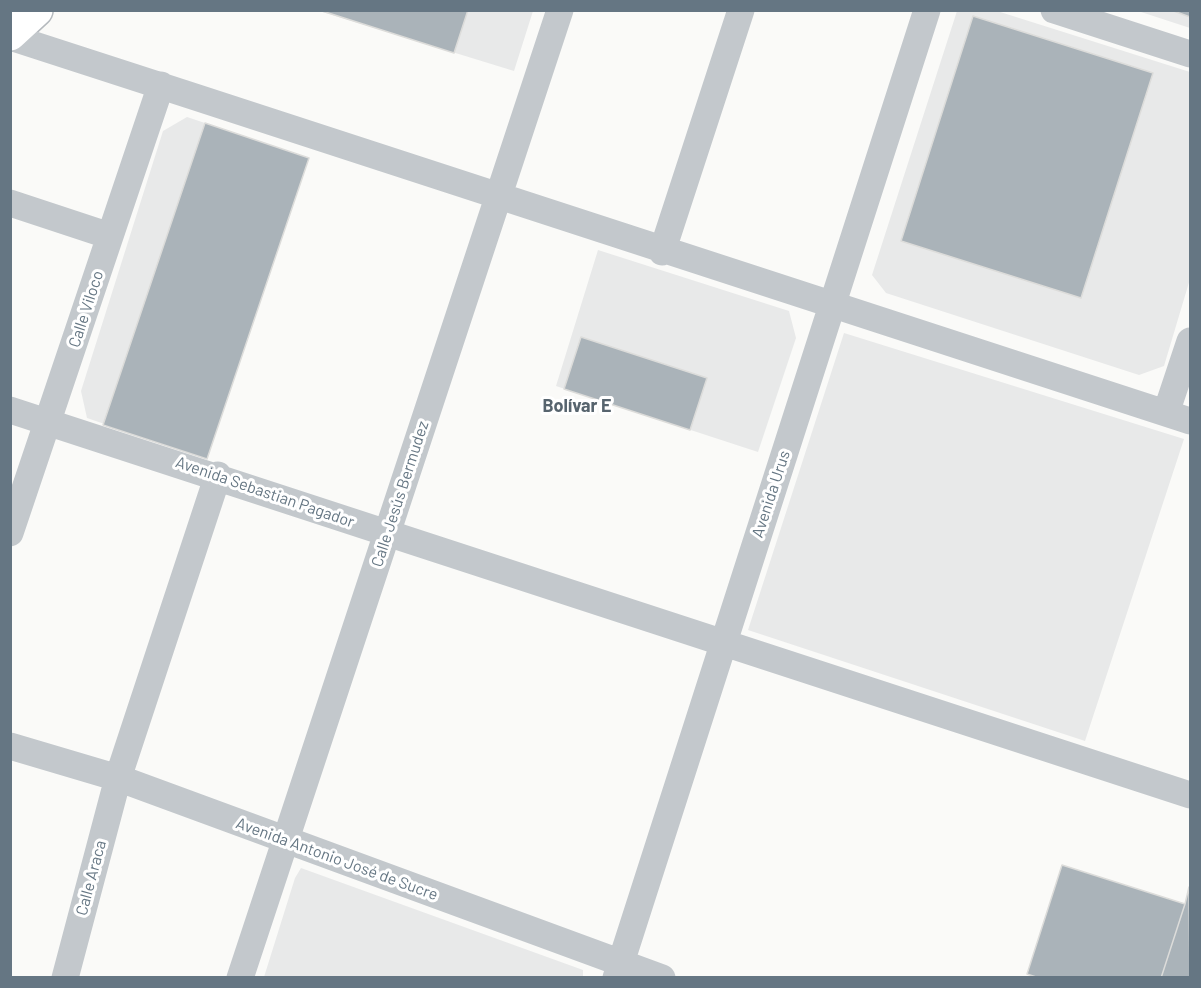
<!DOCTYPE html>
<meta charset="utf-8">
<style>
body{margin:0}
#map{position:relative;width:1201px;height:988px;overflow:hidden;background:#fafaf8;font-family:Barlow,sans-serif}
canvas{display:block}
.frame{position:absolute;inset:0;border:12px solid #657683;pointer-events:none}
</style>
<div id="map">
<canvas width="1201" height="988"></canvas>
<div class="frame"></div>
</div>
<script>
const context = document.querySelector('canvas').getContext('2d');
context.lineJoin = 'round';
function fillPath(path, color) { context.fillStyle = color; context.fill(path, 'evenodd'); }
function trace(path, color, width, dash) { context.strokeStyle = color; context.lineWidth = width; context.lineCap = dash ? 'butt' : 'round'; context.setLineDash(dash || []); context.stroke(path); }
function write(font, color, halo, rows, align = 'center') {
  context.font = font + ' Barlow,sans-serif'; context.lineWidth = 6; context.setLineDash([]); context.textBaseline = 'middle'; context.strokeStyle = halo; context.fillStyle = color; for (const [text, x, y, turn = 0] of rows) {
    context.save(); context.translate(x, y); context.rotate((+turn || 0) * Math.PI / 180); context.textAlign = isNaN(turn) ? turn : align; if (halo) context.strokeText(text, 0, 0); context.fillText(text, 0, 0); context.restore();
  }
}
const built = new Path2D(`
 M319 11H533L514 71Z
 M957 11H997L1190 72V279L1164 366 1139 375 886 293 872 275Z
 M1138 11H1190V28Z
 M187 117 309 158 207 459 87 418 81 391 163 131Z
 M598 250 789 311 796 338 758 452 556 386Z
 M844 333 1184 439 1085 741 748 630Z
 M301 868 583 970V977H264L295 878Z`);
const building = new Path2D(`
 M319 10H468L454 53Z
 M1171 10H1190V17Z
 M973 16 1153 73 1081 298 901 241Z
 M205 123 309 158 207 459 103 425Z
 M581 337 707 378 690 430 564 389Z
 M1062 865 1185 904 1161 978H1039L1027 974Z
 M1189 887 1190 978H1161L1185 904Z`);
const minor = new Path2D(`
 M1054 10 1190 54
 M10 37C404 164 797 295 1190 421
 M10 203 110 236
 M662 252 741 10
 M10 410 1190 795
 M1166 413 1190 341
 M10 533 161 85
 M10 746 118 778 662 978
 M65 978 118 778 218 475
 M240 978 560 10
 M616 978 927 10`);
const major = new Path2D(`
 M10 34 36 10`);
const streetNames = [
 ["Calle Viloco",86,309,-72],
 ["Avenida Sebastian Pagador",265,492,19],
 ["Calle Jesús Bermudez",400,494,-72],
 ["Avenida Urus",771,494,-72],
 ["Avenida Antonio José de Sucre",337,859,20],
 ["Calle Araca",91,878,-75]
];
const neighbourhoodNames = [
 ["Bolívar E",577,406]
];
fillPath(built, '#e8e9e9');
fillPath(building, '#aab3b9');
trace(building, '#dcdcda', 1.5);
trace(major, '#b5babe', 36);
trace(minor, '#c3c8cc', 27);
trace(major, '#fff', 33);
write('16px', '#657683', '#fff', streetNames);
write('bold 18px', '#57646e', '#fff', neighbourhoodNames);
</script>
